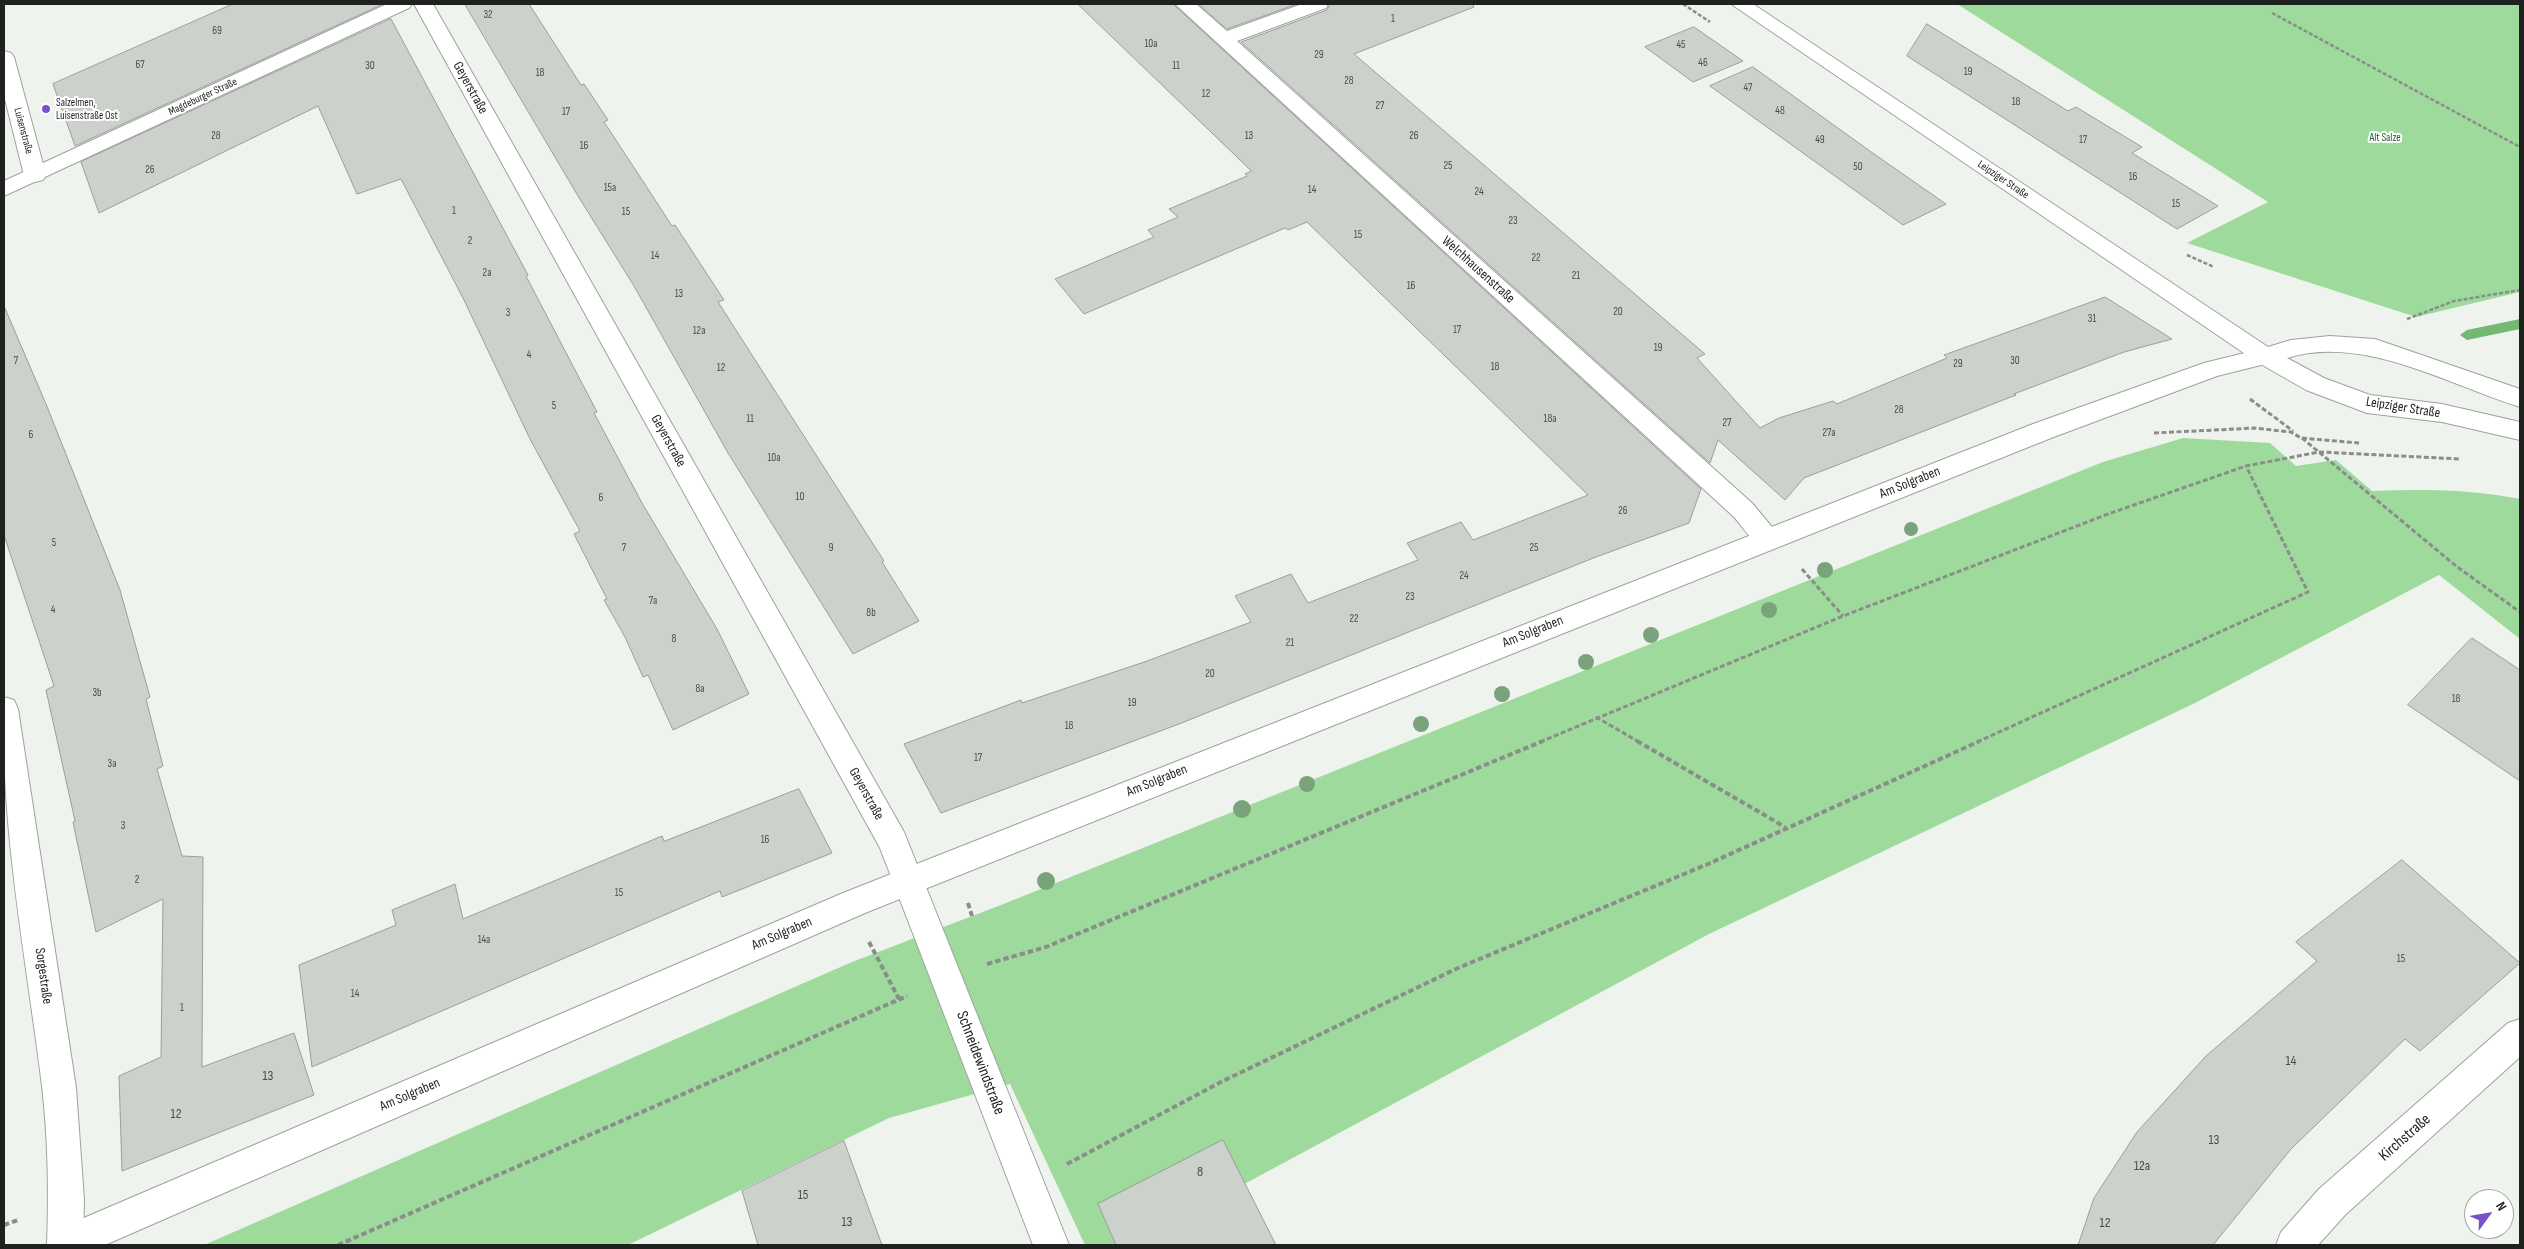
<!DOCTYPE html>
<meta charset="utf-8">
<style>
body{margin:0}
#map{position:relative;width:2524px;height:1249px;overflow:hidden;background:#eef3ed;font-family:"Sofia Sans Condensed",sans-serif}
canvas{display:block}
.frame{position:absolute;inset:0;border:5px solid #1f211f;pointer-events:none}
.north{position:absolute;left:2464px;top:1189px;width:50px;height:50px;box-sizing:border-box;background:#fff;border:1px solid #a5a6a5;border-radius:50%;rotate:58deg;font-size:14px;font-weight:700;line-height:20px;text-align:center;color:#1f211f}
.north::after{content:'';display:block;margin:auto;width:18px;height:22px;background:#7852cb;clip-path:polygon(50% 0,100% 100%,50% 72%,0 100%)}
</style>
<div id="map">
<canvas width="2524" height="1249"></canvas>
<div class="frame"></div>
<div class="north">N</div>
</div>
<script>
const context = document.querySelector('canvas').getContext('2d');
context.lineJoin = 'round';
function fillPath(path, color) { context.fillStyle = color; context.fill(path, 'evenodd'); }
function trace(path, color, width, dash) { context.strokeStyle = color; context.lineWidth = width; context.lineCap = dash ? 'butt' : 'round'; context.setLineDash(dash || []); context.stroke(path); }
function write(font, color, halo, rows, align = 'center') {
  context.font = font + ' "Sofia Sans Condensed",sans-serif'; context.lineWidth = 4; context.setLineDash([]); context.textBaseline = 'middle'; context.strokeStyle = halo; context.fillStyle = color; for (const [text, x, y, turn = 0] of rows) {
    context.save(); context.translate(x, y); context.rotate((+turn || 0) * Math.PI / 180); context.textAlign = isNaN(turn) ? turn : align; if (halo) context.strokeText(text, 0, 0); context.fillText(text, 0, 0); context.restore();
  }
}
const green = new Path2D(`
 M1957 4H2520V292L2416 317 2187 243 2268 202Z
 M2183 438 2270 443 2296 466 2336 460 2372 491C2422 489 2471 489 2520 499V639L2439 575 2195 703 1709 934 1131 1245H1085L1010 1084 889 1118 628 1245H204L852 962 1001 905 2103 462Z`);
const stream = new Path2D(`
 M2520 319V329L2467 340 2460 335 2467 330Z`);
const building = new Path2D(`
 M233 4H383L75 146 53 84Z
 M465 4H529L581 85 584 84 608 120 604 122 648 189 672 226 675 225 724 300 718 302 884 561 882 562 919 621 853 654 728 453 634 286 578 196Z
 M1078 4H1173L1701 489 1689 523 1596 557 1179 724 941 813 904 744 1021 700 1022 703 1147 661 1251 622 1235 596 1291 574 1308 603 1418 560 1407 543 1461 522 1473 540 1588 495 1307 222 1288 230 1285 228 1084 314 1055 279 1154 237 1148 230 1178 217 1169 209 1247 176 1245 174 1251 171Z
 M1199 4H1297L1227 29Z
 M1330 4H1473L1474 7 1354 54 1705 354 1697 358 1760 428 1779 418 1833 401 1837 404 1947 358 1944 355 2105 297 2172 339 2124 352 2014 394 2016 395 1804 478 1785 500 1718 440 1710 463 1241 42 1327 10Z
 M391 19 528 275 526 276 597 412 594 413 642 503 717 629 749 694 673 730 648 675 643 677 625 637 604 600 607 599 574 534 580 531 530 439 464 300 401 179 357 194 318 106 99 213 81 162Z
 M1927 24 2068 111 2076 107 2142 147 2132 153 2218 206 2177 229 1907 56Z
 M1694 27 1743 61 1693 82 1645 47Z
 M1753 67 1874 154 1946 204 1903 225 1710 86Z
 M4 306 46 404 120 590 150 697 146 699 163 766 157 769 182 856 203 857 202 1067 294 1033 314 1095 122 1171 119 1076 161 1057 163 899 96 932 73 822 75 821 46 690 54 686 4 535Z
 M2472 638 2520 670V781L2408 705Z
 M799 789 832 853 722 897 720 891 312 1067 299 965 396 925 392 910 455 884 463 919 662 836 664 841Z
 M2402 860 2520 963 2420 1051 2405 1039 2291 1149 2213 1245H2078L2094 1198 2137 1132 2206 1056 2317 961 2296 942Z
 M1223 1140 1276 1245H1116L1098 1204Z
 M844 1141 882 1245H758L742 1191Z`);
const pathFar2 = new Path2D(`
 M1683 4 1710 22
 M2272 13 2520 147
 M2187 255 2214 267
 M2407 319 2454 301 2520 290`);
const pathFar1 = new Path2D(`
 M2250 399 2293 431
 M2154 433 2254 428 2291 432 2301 438 2359 443
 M2302 438 2456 566 2520 612
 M1802 569 1843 616
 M1596 717 1639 742
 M1540 742 1843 616 2108 514 2246 466 2319 452 2461 459
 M1977 742 2308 592 2246 466`);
const path = new Path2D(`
 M1637 741 1785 827
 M968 903 972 916
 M869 942 899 999
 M987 964 1046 947 1543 741
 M1067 1164 1221 1082 1458 968 1708 864 1980 741
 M4 1225 18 1220
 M338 1245 907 996`);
const minor = new Path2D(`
 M414 4H433L904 832 1069 1245H1033L880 848Z
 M1175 4H1196L1227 31 1302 4H1328L1326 8 1237 41 1752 503 1782 539 1778 546C1758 553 1746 531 1734 517Z
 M4 51 11 53 14 57 46 175 43 180 35 182 27 180 24 175 4 95Z
 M4 697 14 700 18 709 76 1088 84 1200 83 1245H47C49 1192 48 1138 42 1086 26 957 0 827 4 697Z
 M2520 1019V1057L2345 1215 2318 1245H2276L2281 1232 2319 1189 2508 1023Z`);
const tertiary = new Path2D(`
 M387 4H412L409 8 4 196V181Z
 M2265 348 2273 350 2277 356 2273 362 2217 376 2051 438 865 913 105 1245H46L51 1232 843 893 2033 424 2204 363Z`);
const secondary = new Path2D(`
 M1731 4H1753L2268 347 2291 340 2330 336 2375 339 2520 389V407C2449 385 2363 334 2287 358L2324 378 2370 395 2442 404 2520 422V440L2442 422 2367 413 2306 390 2257 362Z`);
const trees = [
 [1911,529,7],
 [1825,570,8],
 [1769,610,8],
 [1651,635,8],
 [1586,662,8],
 [1502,694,8],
 [1421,724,8],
 [1307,784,8],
 [1242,809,9],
 [1046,881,9]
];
const markers = [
 [46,109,5,"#7852cb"]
];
const numberNames = [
 ["32",488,15],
 ["1",1393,19],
 ["69",217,31],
 ["10a",1151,44],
 ["45",1681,45],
 ["29",1319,55],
 ["46",1703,63],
 ["67",140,65],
 ["30",370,66],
 ["11",1176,66],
 ["19",1968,72],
 ["18",540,73],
 ["28",1349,81],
 ["47",1748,88],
 ["12",1206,94],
 ["18",2016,102],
 ["27",1380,106],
 ["48",1780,111],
 ["17",566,112],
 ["28",216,136],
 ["13",1249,136],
 ["26",1414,136],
 ["49",1820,140],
 ["17",2083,140],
 ["16",584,146],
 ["25",1448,166],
 ["50",1858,167],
 ["26",150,170],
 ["16",2133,177],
 ["15a",610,188],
 ["14",1312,190],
 ["24",1479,192],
 ["15",2176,204],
 ["1",454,211],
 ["15",626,212],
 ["23",1513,221],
 ["15",1358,235],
 ["2",470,241],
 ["14",655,256],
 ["22",1536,258],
 ["2a",487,273],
 ["21",1576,276],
 ["16",1411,286],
 ["13",679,294],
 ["20",1618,312],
 ["3",508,313],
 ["31",2092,319],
 ["17",1457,330],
 ["12a",699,331],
 ["19",1658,348],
 ["4",529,355],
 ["7",16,361],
 ["30",2015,361],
 ["29",1958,364],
 ["18",1495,367],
 ["12",721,368],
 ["5",554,406],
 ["28",1899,410],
 ["11",750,419],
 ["18a",1550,419],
 ["27",1727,423],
 ["27a",1829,433],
 ["6",31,435],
 ["10a",774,458],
 ["10",800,497],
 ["6",601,498],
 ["26",1623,511],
 ["5",54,543],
 ["7",624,548],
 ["9",831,548],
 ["25",1534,548],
 ["24",1464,576],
 ["23",1410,597],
 ["7a",653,601],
 ["4",53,610],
 ["8b",871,613],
 ["22",1354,619],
 ["8",674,639],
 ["21",1290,643],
 ["20",1210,674],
 ["8a",700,689],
 ["3b",97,693],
 ["18",2456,699],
 ["19",1132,703],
 ["18",1069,726],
 ["17",978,758],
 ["3a",112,764],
 ["3",123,826],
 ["16",765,840],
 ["2",137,880],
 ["15",619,893],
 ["14a",484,940],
 ["15",2401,959],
 ["14",355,994],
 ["1",182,1008]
];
const farStreetnames = [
 ["Magdeburger Straße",203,97,-25],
 ["Luisenstraße",23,131,75],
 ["Leipziger Straße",2003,180,34]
];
const farPoinames = [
 ["Salzelmen,",56,103],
 ["Luisenstraße Ost",56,116]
];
const farParknames = [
 ["Alt Salze",2385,138]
];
const streetNames = [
 ["Geyerstraße",470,88,61],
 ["Welchhausenstraße",1478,270,42],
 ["Leipziger Straße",2403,408,9],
 ["Geyerstraße",668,441,61],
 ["Am Solgraben",1910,483,-22],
 ["Am Solgraben",1533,632,-22],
 ["Am Solgraben",1157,781,-22],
 ["Geyerstraße",866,794,61],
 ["Am Solgraben",782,934,-23],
 ["Sorgestraße",43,976,82],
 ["Am Solgraben",410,1095,-23]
];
const nearNumbernames = [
 ["14",2291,1061],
 ["13",268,1076],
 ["12",176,1114],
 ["13",2214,1140],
 ["12a",2142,1166],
 ["8",1200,1172],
 ["15",803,1195],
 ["13",847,1222],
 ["12",2105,1223]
];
const nearStreetnames = [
 ["Schneidewindstraße",980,1063,69],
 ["Kirchstraße",2405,1138,-41]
];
fillPath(green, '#9eda9c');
fillPath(stream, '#74b874');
fillPath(building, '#cdd1cc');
trace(building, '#999e99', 1);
trace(minor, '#9ea29d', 2);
trace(tertiary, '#9ea29d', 2);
trace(secondary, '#9ea29d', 2);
trace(pathFar2, '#8a8e8a', 2.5, [4, 2]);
trace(pathFar1, '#8a8e8a', 3, [5, 2.5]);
trace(path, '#8a8e8a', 4, [5.5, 3]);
fillPath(minor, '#fff');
fillPath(tertiary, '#fff');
fillPath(secondary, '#fff');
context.fillStyle = '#7aa37c';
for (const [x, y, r] of trees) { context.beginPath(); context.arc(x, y, r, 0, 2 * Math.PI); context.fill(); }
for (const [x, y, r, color] of markers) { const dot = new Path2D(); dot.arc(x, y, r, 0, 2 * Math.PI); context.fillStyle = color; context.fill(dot); trace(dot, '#fff', 2); }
write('11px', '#4a4d4a', null, numberNames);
write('11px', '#1f211f', '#fff', farStreetnames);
write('11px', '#1f211f', '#fff', farPoinames, 'left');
write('11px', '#1c6120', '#fff', farParknames);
write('14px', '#1f211f', '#fff', streetNames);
write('14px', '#4a4d4a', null, nearNumbernames);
write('16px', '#1f211f', '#fff', nearStreetnames);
</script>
